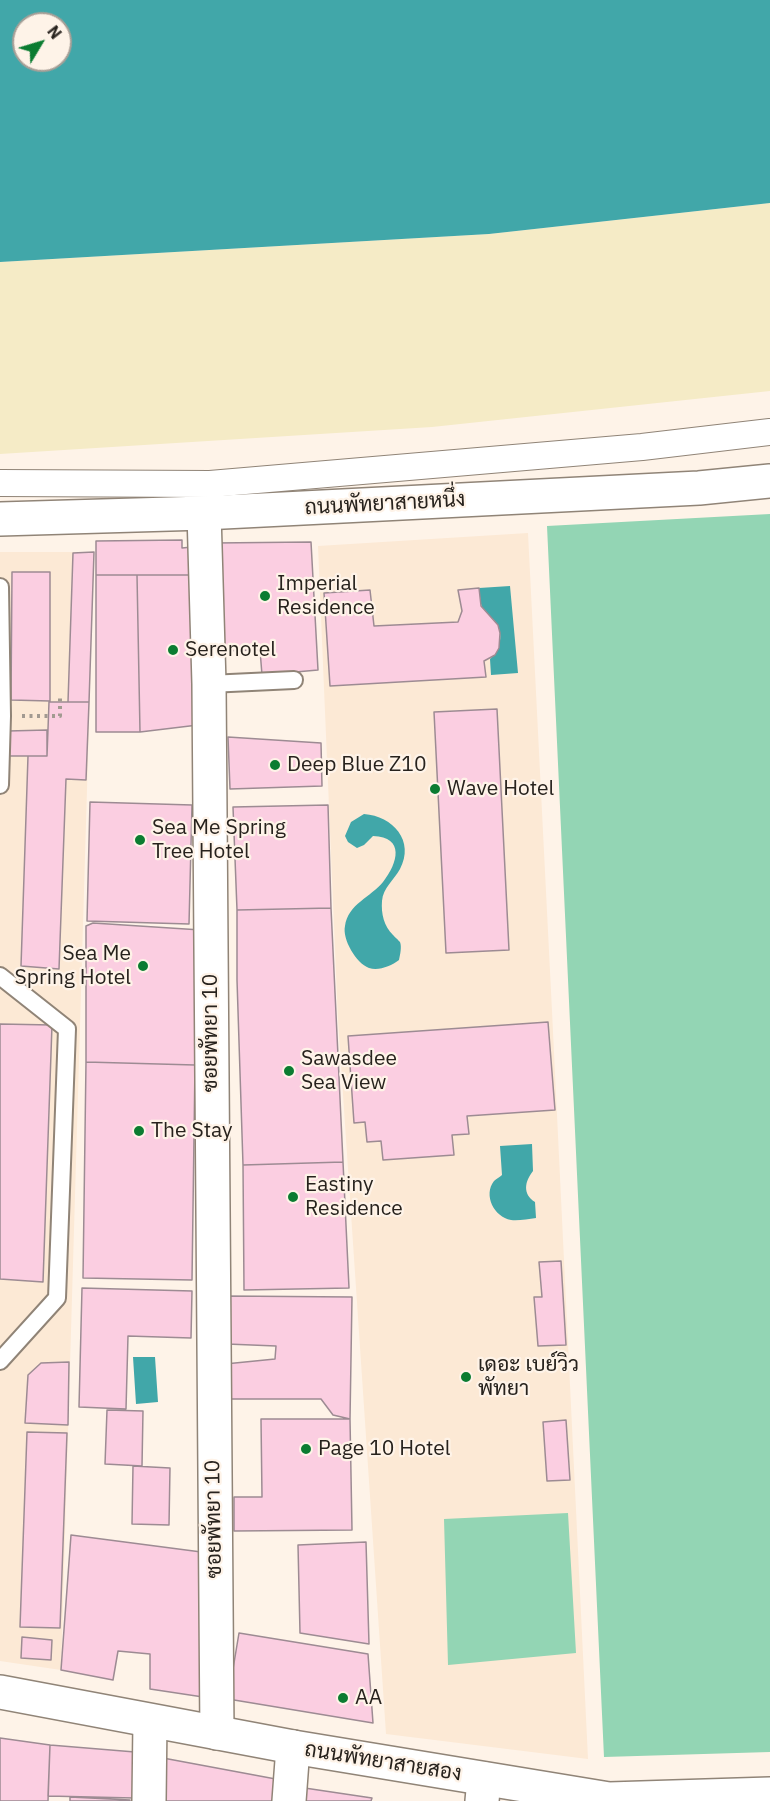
<!DOCTYPE html>
<meta charset="utf-8">
<style>
body{margin:0}
#map{position:relative;width:770px;height:1801px;overflow:hidden;background:#fef3e8;font-family:"IBM Plex Sans",sans-serif}
canvas{display:block}
.north{position:absolute;left:12px;top:12px;width:60px;height:60px;box-sizing:border-box;background:#fef3e8;border:2px solid #a89f97;border-radius:50%;rotate:52deg;font-size:16px;font-weight:700;line-height:24px;text-align:center;color:#27221d}
.north::after{content:'';display:block;margin:auto;width:21px;height:27px;background:#0b7c31;clip-path:polygon(50% 0,100% 100%,50% 72%,0 100%)}
</style>
<div id="map">
<canvas width="770" height="1801"></canvas>
<div class="north">N</div>
</div>
<script>
const context = document.querySelector('canvas').getContext('2d');
context.lineJoin = 'round';
function fillPath(path, color) { context.fillStyle = color; context.fill(path, 'evenodd'); }
function trace(path, color, width, dash) { context.strokeStyle = color; context.lineWidth = width; context.lineCap = dash ? 'butt' : 'round'; context.setLineDash(dash || []); context.stroke(path); }
function write(font, color, halo, rows, align = 'center') {
  context.font = font + ' "IBM Plex Sans",Sarabun,sans-serif'; context.lineWidth = 4.5; context.setLineDash([]); context.textBaseline = 'middle'; context.strokeStyle = halo; context.fillStyle = color; for (const [text, x, y, turn = 0] of rows) {
    context.save(); context.translate(x, y); context.rotate((+turn || 0) * Math.PI / 180); context.textAlign = isNaN(turn) ? turn : align; if (halo) context.strokeText(text, 0, 0); context.fillText(text, 0, 0); context.restore();
  }
}
const built = new Path2D(`
 M528 533 552 1011 588 1759 386 1734 338 1020 318 546Z
 M0 552H94L61 1670 0 1661Z`);
const green = new Path2D(`
 M770 514V1752L604 1757 547 526Z
 M568 1513 576 1653 448 1665 444 1519Z`);
const sand = new Path2D(`
 M770 203V391L432 427 0 454V262L489 234Z`);
const water = new Path2D(`
 M0 0H770V203L489 234 0 262ZM24 24H60V60H24Z
 M510 586 518 673 491 675 490 659C499 652 504 636 497 625 494 618 486 614 482 607 480 602 480 594 479 588Z
 M364 814C393 816 415 841 400 869 394 880 383 888 382 901 381 914 384 926 393 935 394 936 399 941 400 942 402 947 400 955 399 960 391 966 379 971 369 968 356 963 342 939 345 926 348 904 371 897 383 882 398 863 405 837 373 836L364 845 357 848 348 842 345 836 351 822Z
 M532 1144 533 1171C525 1181 522 1194 535 1202L536 1218C528 1219 518 1221 511 1220 494 1217 483 1195 494 1181 496 1179 500 1177 502 1175L500 1146Z
 M133 1357H155L158 1402 136 1404Z`);
const building = new Path2D(`
 M182 540V548L192 547 190 575H96V541Z
 M311 542 318 670 262 675 260 650 220 651 214 543Z
 M94 552 89 702H68L73 553Z
 M12 572H50V701L11 700Z
 M96 575H137L140 732H96Z
 M137 575H190L198 725 140 732Z
 M479 588 481 606 498 625 500 633 499 648 495 655 484 661 486 677 330 686 324 593 370 590 374 626 458 622 462 611 458 590Z
 M49 702H89L86 780 66 779 59 969 21 966 28 756H47Z
 M497 709 509 950 446 953 434 712Z
 M47 730V756H8V731Z
 M228 737 321 743 322 786 230 789Z
 M90 802 192 805 189 924 87 921Z
 M328 805 331 908 237 910 233 807Z
 M331 908 343 1162 243 1165 237 980V910Z
 M93 923 201 930 195 1065 86 1062V926Z
 M548 1022 555 1110 467 1116 469 1134 452 1135 454 1155 383 1160 381 1141 367 1142 365 1122 354 1123 348 1036Z
 M0 1024 52 1025 43 1282 0 1279Z
 M86 1062 195 1065 192 1280 83 1278Z
 M343 1162 349 1288 244 1290 243 1165Z
 M561 1261 566 1345 538 1346 534 1297H542L539 1262Z
 M82 1288 192 1291 191 1338 128 1336 126 1409 79 1407Z
 M226 1296 352 1297 350 1419 333 1415 321 1399H227L225 1364 275 1359 276 1346 227 1344Z
 M69 1362 68 1425 25 1423 28 1375 41 1363Z
 M107 1410 143 1411 142 1466 105 1464Z
 M261 1419H350L352 1530 234 1531V1497H262Z
 M566 1420 570 1480 547 1481 543 1422Z
 M27 1432 67 1433 60 1628 20 1627Z
 M133 1466 170 1468 169 1525 132 1524Z
 M71 1535 209 1553 203 1697 150 1689V1654L118 1651 113 1680 61 1670Z
 M366 1542 369 1644 300 1633 298 1545Z
 M239 1633 368 1654 373 1723 228 1699Z
 M22 1637 52 1640 51 1660 21 1658Z
 M0 1738 50 1745 48 1801H0Z
 M50 1745 135 1752 134 1798 48 1796Z
 M163 1758 281 1780 280 1801H160Z
 M298 1787 372 1798 371 1801H297Z
 M70 1797 130 1800V1801H70Z`);
const path = new Path2D(`
 M22 716H60V694`);
const service = new Path2D(`
 M0 587 2 716 0 785
 M209 684 294 680
 M0 976 67 1029 57 1298 0 1361`);
const pedestrian = new Path2D(`
 M0 483 210 484 642 447 770 432`);
const minor = new Path2D(`
 M204 513 209 684 217 1733
 M149 1801 150 1721
 M289 1801 293 1747
 M482 1801 484 1779`);
const secondary = new Path2D(`
 M0 519 204 513 699 488 770 481
 M0 1692 293 1747 609 1799 770 1794`);
const markers = [
 [265,596,6,"#0b7c31"],
 [173,650,6,"#0b7c31"],
 [275,765,6,"#0b7c31"],
 [435,789,6,"#0b7c31"],
 [140,840,6,"#0b7c31"],
 [143,966,6,"#0b7c31"],
 [289,1071,6,"#0b7c31"],
 [139,1131,6,"#0b7c31"],
 [293,1197,6,"#0b7c31"],
 [466,1377,6,"#0b7c31"],
 [306,1449,6,"#0b7c31"],
 [343,1698,6,"#0b7c31"]
];
const streetNames = [
 ["ถนนพัทยาสายหนึ่ง",385,504,-3],
 ["ซอยพัทยา 10",211,1033,-90],
 ["ซอยพัทยา 10",214,1519,-91],
 ["ถนนพัทยาสายสอง",383,1762,9]
];
const poiNames = [
 ["Imperial",277,584],
 ["Residence",277,608],
 ["Serenotel",185,650],
 ["Deep Blue Z10",287,765],
 ["Wave Hotel",447,789],
 ["Sea Me Spring",152,828],
 ["Tree Hotel",152,852],
 ["Sea Me",131,954,"right"],
 ["Spring Hotel",131,978,"right"],
 ["Sawasdee",301,1059],
 ["Sea View",301,1083],
 ["The Stay",151,1131],
 ["Eastiny",305,1185],
 ["Residence",305,1209],
 ["เดอะ เบย์วิว",478,1365],
 ["พัทยา",478,1389],
 ["Page 10 Hotel",318,1449],
 ["AA",355,1698]
];
fillPath(built, '#fce9d5');
fillPath(green, '#93d5b4');
fillPath(sand, '#f5ebc6');
fillPath(water, '#41a7a9');
fillPath(building, '#fbcee1');
trace(building, '#9d8b93', 1.5);
trace(service, '#908477', 20);
trace(pedestrian, '#908477', 28);
trace(minor, '#908477', 36);
trace(secondary, '#908477', 36);
trace(path, '#a29a91', 4, [3, 4.5]);
trace(service, '#fff', 16);
trace(pedestrian, '#fff', 26);
trace(minor, '#fff', 33);
trace(secondary, '#fff', 33);
for (const [x, y, r, color] of markers) { const dot = new Path2D(); dot.arc(x, y, r, 0, 2 * Math.PI); context.fillStyle = color; context.fill(dot); trace(dot, '#fef3e8', 2); }
write('21px', '#27221d', '#fef3e8', streetNames);
write('21px', '#27221d', '#fef3e8', poiNames, 'left');
</script>
